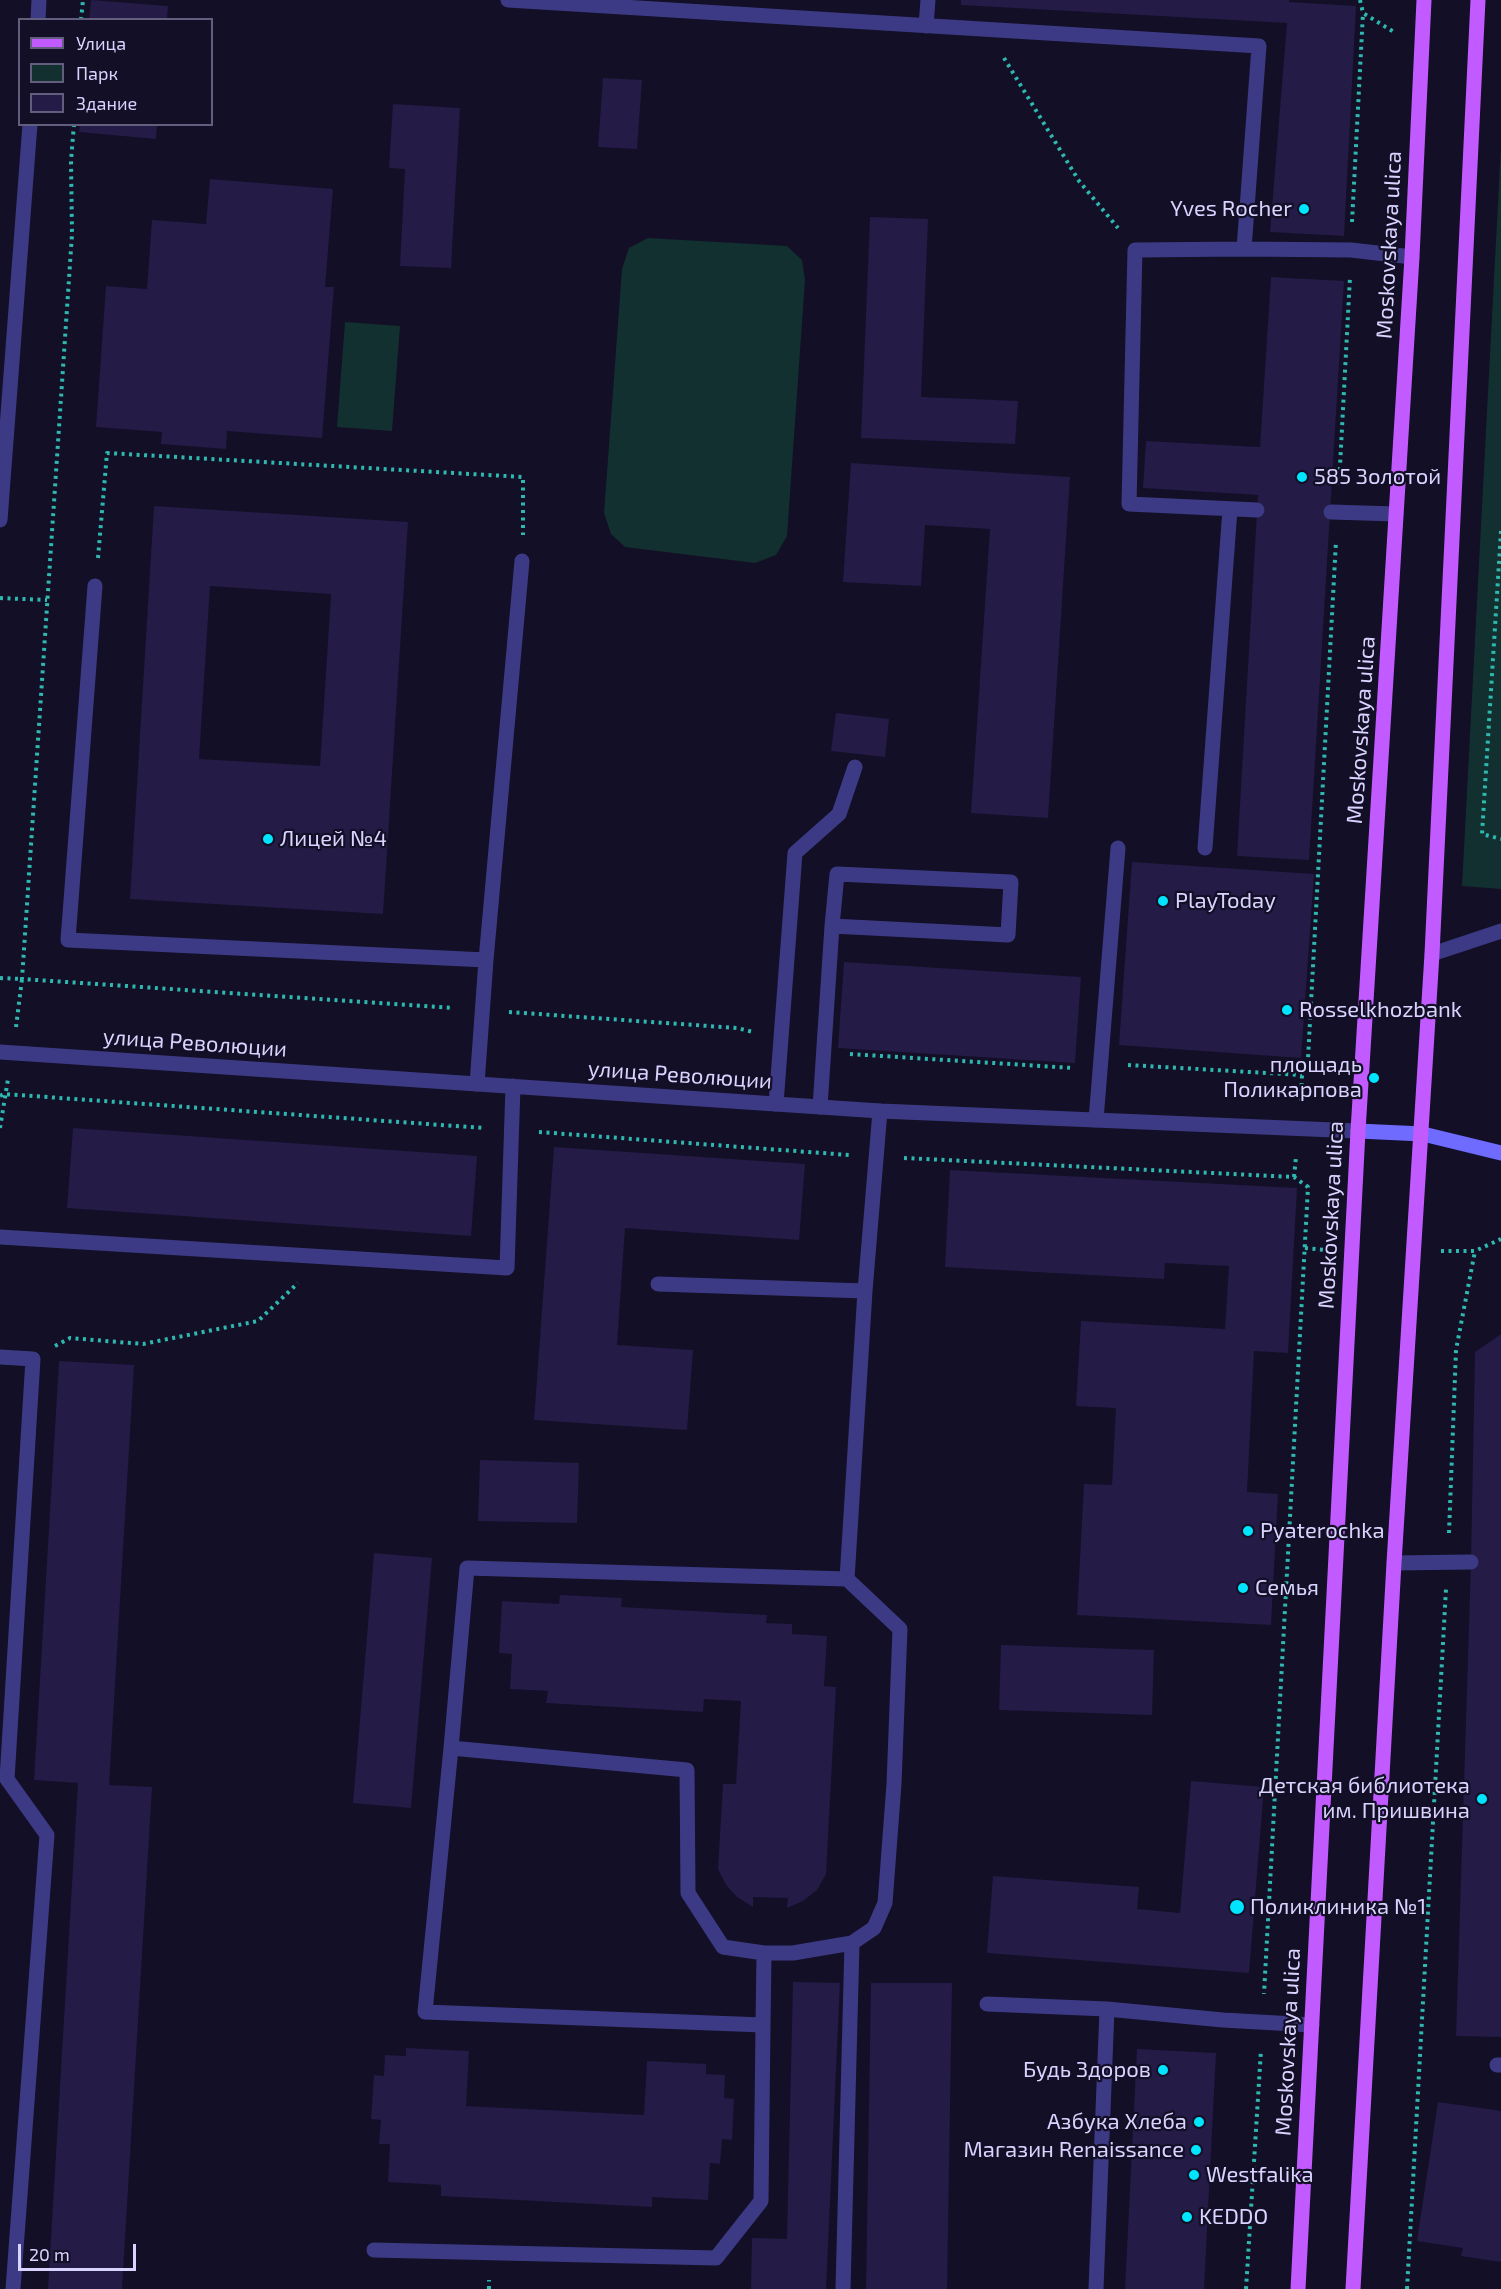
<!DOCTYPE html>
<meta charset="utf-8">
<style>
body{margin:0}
#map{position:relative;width:1501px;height:2289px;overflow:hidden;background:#130f26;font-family:"Exo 2",sans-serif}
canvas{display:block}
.legend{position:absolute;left:18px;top:18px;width:195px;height:108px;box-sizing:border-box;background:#130f26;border:2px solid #625e7d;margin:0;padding:8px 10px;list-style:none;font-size:18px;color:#d9d4ff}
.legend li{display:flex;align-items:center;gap:12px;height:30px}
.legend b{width:30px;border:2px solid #625e7d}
.scale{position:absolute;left:18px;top:2244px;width:118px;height:27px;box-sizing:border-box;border:3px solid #d9d4ff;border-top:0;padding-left:8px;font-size:18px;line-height:21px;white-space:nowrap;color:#d9d4ff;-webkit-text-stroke:4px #130f26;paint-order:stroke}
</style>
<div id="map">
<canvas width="1501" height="2289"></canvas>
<ul class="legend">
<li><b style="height:8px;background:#c25bff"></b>Улица</li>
<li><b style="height:16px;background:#12302f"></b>Парк</li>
<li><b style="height:16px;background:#241b47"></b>Здание</li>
</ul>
<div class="scale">20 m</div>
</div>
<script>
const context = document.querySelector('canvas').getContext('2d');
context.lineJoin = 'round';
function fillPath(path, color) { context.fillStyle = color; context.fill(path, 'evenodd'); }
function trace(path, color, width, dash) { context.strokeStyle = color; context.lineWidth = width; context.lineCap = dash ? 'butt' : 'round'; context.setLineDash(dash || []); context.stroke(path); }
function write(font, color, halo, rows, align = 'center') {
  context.font = font + ' "Exo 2",sans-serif'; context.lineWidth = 4.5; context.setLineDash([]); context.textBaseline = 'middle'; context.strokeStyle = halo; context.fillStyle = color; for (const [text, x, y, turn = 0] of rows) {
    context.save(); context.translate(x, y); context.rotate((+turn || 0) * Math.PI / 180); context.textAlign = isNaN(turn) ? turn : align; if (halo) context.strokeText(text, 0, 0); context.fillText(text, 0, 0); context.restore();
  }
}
const green = new Path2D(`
 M1501 146V889L1462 886Z
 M648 238 787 246 802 260 805 280 787 536 776 555 755 563 625 547 611 534 604 513 622 269 629 248Z
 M345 322 400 326 392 431 337 427Z`);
const building = new Path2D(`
 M91 0 168 6 167 20H89Z
 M961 0H1289V2L1356 6 1344 236 1270 232 1287 23 961 5Z
 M603 78 642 80 637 149 598 147Z
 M393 104 460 108 451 268 400 266 405 169 389 168Z
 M80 124H157L156 139 79 132Z
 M210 179 333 189 325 287H334L322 438 227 431 226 449 161 444 162 432 96 427 106 286 147 289 152 220 206 224Z
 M870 217 928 219 921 397 1018 401 1015 444 861 438Z
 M1271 277 1344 281 1309 860 1237 856 1258 495 1143 488 1146 441 1260 447Z
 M851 463 1070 477 1048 818 971 813 990 529 925 525 921 586 843 582Z
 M154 506 408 522 383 914 130 899ZM210 586 331 594 320 766 199 759Z
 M836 713 889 719 885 757 831 751Z
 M1132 862 1314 874 1301 1058 1119 1045Z
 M844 962 1081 977 1075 1063 838 1048Z
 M73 1128 477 1156 471 1236 67 1208Z
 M554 1147 805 1164 799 1240 625 1228 617 1345 693 1350 687 1430 534 1420Z
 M950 1170 1297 1188 1288 1353 1254 1351 1247 1492 1278 1494 1271 1625 1077 1615 1084 1484 1112 1485 1116 1408 1076 1406 1081 1321 1225 1329 1229 1266 1165 1263 1164 1279 945 1267Z
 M1501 1334V2037L1456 2036 1471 1562 1475 1352Z
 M59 1361 134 1365 109 1785 152 1787 122 2289H48L78 1783 34 1780Z
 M480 1460 579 1463 577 1523 478 1521Z
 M374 1553 432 1558 411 1808 353 1803Z
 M560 1595 622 1598 621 1607 767 1615 766 1623 792 1624V1634L827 1636 824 1686 836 1687 826 1874 817 1890 803 1901 787 1908 788 1898 753 1897V1907L737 1897 726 1885 718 1869 723 1784H736L741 1701 704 1699 703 1712 546 1703 548 1691 510 1689 512 1654 499 1653 502 1601 559 1604Z
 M1001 1645 1154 1650 1152 1715 999 1710Z
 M1191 1781 1264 1787 1249 1973 987 1953 993 1876 1139 1887 1137 1909 1180 1913Z
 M793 1982 840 1983 826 2289H751L752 2238 787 2239Z
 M871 1983H952L947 2289H866Z
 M406 2048 469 2051 466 2106 644 2115 647 2061 706 2064V2074L725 2075 724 2098 734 2099 732 2140 722 2139 720 2164 710 2163 708 2200 652 2197V2207L441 2196V2185L388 2182 390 2144H379L381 2120 371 2119 374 2075 384 2076 385 2055 406 2056Z
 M1137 2049 1216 2053 1204 2289H1125Z
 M1438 2102 1501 2111V2262L1461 2256 1463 2248 1417 2241Z`);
const path = new Path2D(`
 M1360 0 1363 13 1394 32
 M81 20 83 0
 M1004 58 1079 181 1118 228
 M74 124 71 161 72 234 22 979 454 1008
 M1352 222 1363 13
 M1339 485 1350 277
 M1501 531 1482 834 1501 839
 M98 558 107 453 523 477V535
 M0 598 47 600
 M0 978 22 979 16 1027
 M509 1012 737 1028 753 1032
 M850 1054 1073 1068
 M1128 1065 1302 1075
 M0 1096 4 1094 484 1128
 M1301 1101 1302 1075 1308 1059 1336 541
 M0 1128 8 1079
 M539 1132 849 1155
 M904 1158 1294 1177 1308 1187 1264 1994
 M1294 1177 1296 1157
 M1305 1248 1326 1250
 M1441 1251H1475L1501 1239
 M55 1346 70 1338 143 1344 258 1321 298 1283
 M1449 1533 1456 1350 1475 1251
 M489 2289V2280
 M1246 2289 1261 2050
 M1407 2289 1446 1589`);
const service = new Path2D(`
 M508 0 1259 46 1244 249 1351 250 1412 257
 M926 26 928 0
 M1244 249 1135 250 1129 504 1257 510
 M1331 512 1396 514
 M95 586 68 940 486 960
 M1205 848 1230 509
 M477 1084 486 960 522 561
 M776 1104 795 853 839 814 855 767
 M820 1107 832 926 1008 935 1011 882 837 874 832 926
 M1096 1120 1118 848
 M0 1237 507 1268 513 1086
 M658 1284 865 1291
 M0 1357 33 1359 7 1779 47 1835 13 2289
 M1394 1563 1471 1562
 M451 1748 425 2012 763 2025 764 1953H793L852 1943 874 1928 885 1903 894 1784 900 1629 847 1579 865 1291 880 1111
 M764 1953 723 1947 688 1893 687 1770 451 1748 467 1568 847 1579
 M987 2004 1107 2009 1096 2289
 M1107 2009 1223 2020 1312 2025
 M1497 2065H1501
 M374 2250 716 2258 761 2201 763 2025
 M843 2289 852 1943`);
const minor = new Path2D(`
 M1432 954 1501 931`);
const tertiary = new Path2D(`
 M38 20 39 0
 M0 520 30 124
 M0 1052 880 1111 1358 1131`);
const secondary = new Path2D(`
 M1358 1131 1423 1134 1501 1153`);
const primary = new Path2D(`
 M1298 2289 1358 1131 1412 257 1424 0
 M1353 2289 1394 1563 1432 954 1478 0`);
const markers = [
 [1304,209,6,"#00e5ff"],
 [1302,477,6,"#00e5ff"],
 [268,839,6,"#00e5ff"],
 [1163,901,6,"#00e5ff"],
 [1287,1010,6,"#00e5ff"],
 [1374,1078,6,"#00e5ff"],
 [1248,1531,6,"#00e5ff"],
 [1243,1588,6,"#00e5ff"],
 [1482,1799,6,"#00e5ff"],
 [1237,1907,8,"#00e5ff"],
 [1163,2070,6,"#00e5ff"],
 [1199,2122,6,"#00e5ff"],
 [1196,2150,6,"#00e5ff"],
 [1194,2175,6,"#00e5ff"],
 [1187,2217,6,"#00e5ff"]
];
const poiNames = [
 ["Yves Rocher",1292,209,"right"],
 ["585 Золотой",1314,477],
 ["Лицей №4",280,839],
 ["PlayToday",1175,901],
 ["Rosselkhozbank",1299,1010],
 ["площадь",1362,1065,"right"],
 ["Поликарпова",1362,1090,"right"],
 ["Pyaterochka",1260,1531],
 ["Семья",1255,1588],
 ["Детская библиотека",1470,1786,"right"],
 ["им. Пришвина",1470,1811,"right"],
 ["Поликлиника №1",1250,1907],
 ["Будь Здоров",1151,2070,"right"],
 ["Азбука Хлеба",1187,2122,"right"],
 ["Магазин Renaissance",1184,2150,"right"],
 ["Westfalika",1206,2175],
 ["KEDDO",1199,2217]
];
const streetNames = [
 ["Moskovskaya ulica",1389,245,-87],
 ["Moskovskaya ulica",1361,730,-86],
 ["улица Революции",195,1043,4],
 ["улица Революции",680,1075,4],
 ["Moskovskaya ulica",1331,1215,-87],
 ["Moskovskaya ulica",1288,2042,-87]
];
fillPath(green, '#12302f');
fillPath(building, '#241b47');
trace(path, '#2fb8b0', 4, [3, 4.5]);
trace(service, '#3d3a85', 15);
trace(minor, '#3d3a85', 15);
trace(tertiary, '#3d3a85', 15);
trace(secondary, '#6f6bff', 15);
trace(primary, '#c25bff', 15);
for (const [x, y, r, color] of markers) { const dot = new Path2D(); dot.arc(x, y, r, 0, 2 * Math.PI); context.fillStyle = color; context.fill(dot); trace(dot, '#130f26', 2); }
write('22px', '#d9d4ff', '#130f26', poiNames, 'left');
write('22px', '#d9d4ff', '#130f26', streetNames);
</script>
